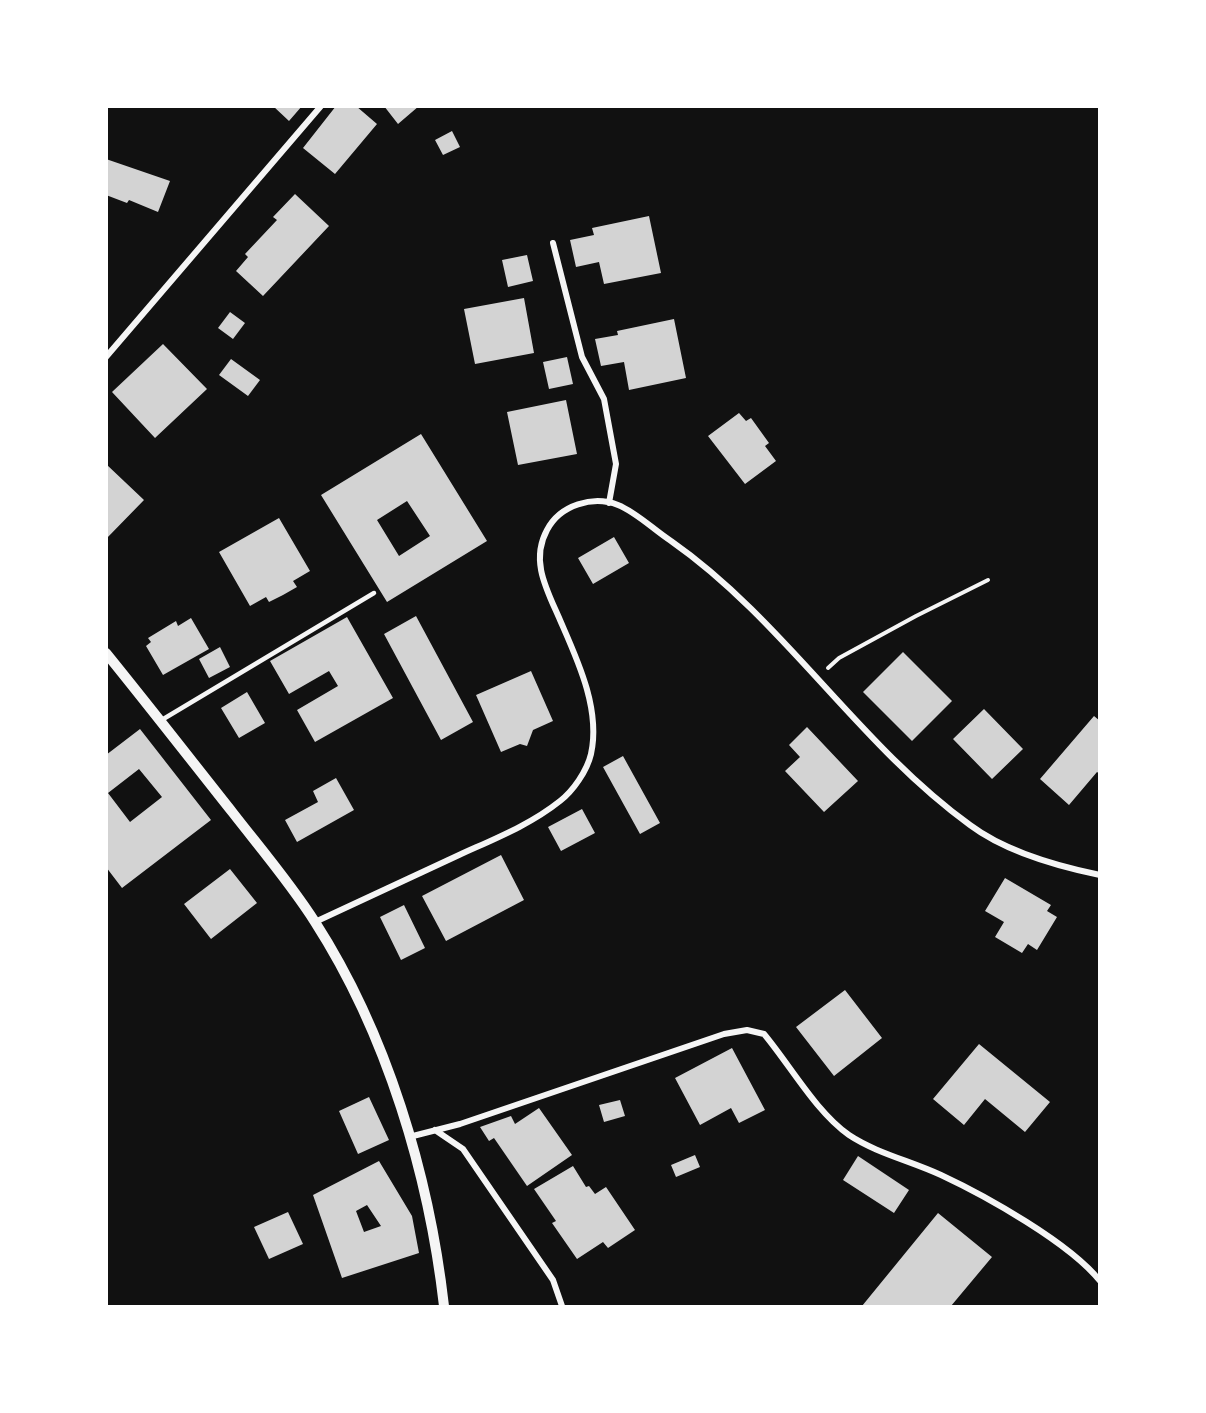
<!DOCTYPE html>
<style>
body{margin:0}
#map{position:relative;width:1206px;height:1413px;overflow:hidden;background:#111;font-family:"PT Sans Narrow",sans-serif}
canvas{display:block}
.frame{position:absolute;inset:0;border:108px solid #fff;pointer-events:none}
</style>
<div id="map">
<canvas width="1206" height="1413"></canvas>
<div class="frame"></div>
</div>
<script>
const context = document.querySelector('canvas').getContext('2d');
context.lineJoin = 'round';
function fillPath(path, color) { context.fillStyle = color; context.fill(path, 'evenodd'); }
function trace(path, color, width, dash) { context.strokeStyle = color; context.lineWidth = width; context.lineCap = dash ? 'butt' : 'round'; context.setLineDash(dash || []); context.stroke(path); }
const building = new Path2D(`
 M273 106H302L289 121Z
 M336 106H356L377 124 335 174 303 148Z
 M384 106H419L398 124Z
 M452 131 460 147 443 155 435 140Z
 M106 159 170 181 158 212 129 200 127 203 106 195Z
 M295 194 329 226 263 296 236 271 248 257 245 254 277 220 273 217Z
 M649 216 661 273 604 284 599 262 576 267 570 240 594 235 592 228Z
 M527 255 533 281 508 287 502 260Z
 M524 298 534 353 475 364 464 309Z
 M230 312 245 323 233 339 218 328Z
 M674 319 686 378 629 390 624 362 601 366 595 339 618 335 617 331Z
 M163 344 207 389 155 438 112 392Z
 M567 357 573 384 549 389 543 362Z
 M231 359 260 380 248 396 219 375Z
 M566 400 577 454 518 465 507 412Z
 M739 413 746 421 751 418 769 443 765 446 776 461 745 484 708 436Z
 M421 434 487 541 387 602 321 495ZM407 501 430 536 399 556 377 520Z
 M106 464 144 500 106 539Z
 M279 518 310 571 293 581 297 587 283 595 269 602 266 597 250 606 219 552Z
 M614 537 629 563 593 584 578 558Z
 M416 616 473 722 441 740 384 634Z
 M347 617 393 698 315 742 297 710 338 686 329 671 289 694 270 661Z
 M191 618 209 649 163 675 146 646 151 642 148 638 176 621 178 626Z
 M220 647 230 667 209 678 199 659Z
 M903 652 952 701 912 741 863 692Z
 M531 671 553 721 533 730 527 746 520 744 501 752 476 695Z
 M247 692 265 723 239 738 221 708Z
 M984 709 1023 749 992 779 953 739Z
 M1094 716 1100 721V774L1097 772 1069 805 1040 779Z
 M807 727 858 781 824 812 785 771 800 757 789 745Z
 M140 729 211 820 122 888 106 867V755ZM139 769 162 797 130 822 108 793Z
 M623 756 660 823 640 834 603 767Z
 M336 778 354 810 297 842 285 820 318 802 313 791Z
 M582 809 595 833 561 851 548 827Z
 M501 855 524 900 446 941 422 896Z
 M230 869 257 903 211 939 184 904Z
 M1005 878 1051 905 1047 911 1057 917 1037 950 1028 944 1022 953 995 937 1004 922 985 911Z
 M404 905 425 948 401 960 380 917Z
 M845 990 882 1038 834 1076 796 1027Z
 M979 1044 1050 1102 1025 1132 985 1099 964 1125 933 1099Z
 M732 1048 765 1110 739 1123 731 1108 700 1125 675 1078Z
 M369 1097 389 1140 358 1154 339 1111Z
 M620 1100 625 1116 604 1122 599 1105Z
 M539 1108 572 1155 527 1186 494 1138 489 1141 480 1127 511 1116 515 1124Z
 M695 1155 700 1167 676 1177 671 1165Z
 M858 1156 909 1190 894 1213 843 1180Z
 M379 1161 412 1216 419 1253 342 1278 313 1195ZM367 1205 381 1226 364 1232 356 1211Z
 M573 1166 586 1187 589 1186 595 1194 606 1187 635 1230 608 1248 603 1242 577 1259 552 1223 556 1221 534 1189Z
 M288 1212 303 1244 269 1259 254 1227Z
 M938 1213 992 1257 951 1306H862Z`);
const path = new Path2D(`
 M828 668 839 658 916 616 988 580`);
const service = new Path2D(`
 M160 721 374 593`);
const minor = new Path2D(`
 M553 243 582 357 604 399 616 464 609 503
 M106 357 321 106
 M315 922C363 900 411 877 459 855 494 839 530 825 560 801 573 791 587 771 591 754 601 709 577 659 560 620 547 590 530 561 547 530 560 505 593 495 618 505 636 512 654 530 671 541 784 620 858 744 970 825 1006 852 1056 866 1100 875
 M435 1130 463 1149 553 1280 562 1306
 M409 1137 460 1124 724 1034 747 1030 764 1034C790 1065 816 1112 849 1135 876 1153 911 1161 941 1175 986 1196 1070 1243 1100 1281`);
const tertiary = new Path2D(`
 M106 653C149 706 191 760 233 813 261 849 291 884 315 922 387 1034 429 1175 444 1306`);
fillPath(building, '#d3d3d3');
trace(path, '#f5f5f5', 4);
trace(service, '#f5f5f5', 4.5);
trace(minor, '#f5f5f5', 6);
trace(tertiary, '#f5f5f5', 10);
</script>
